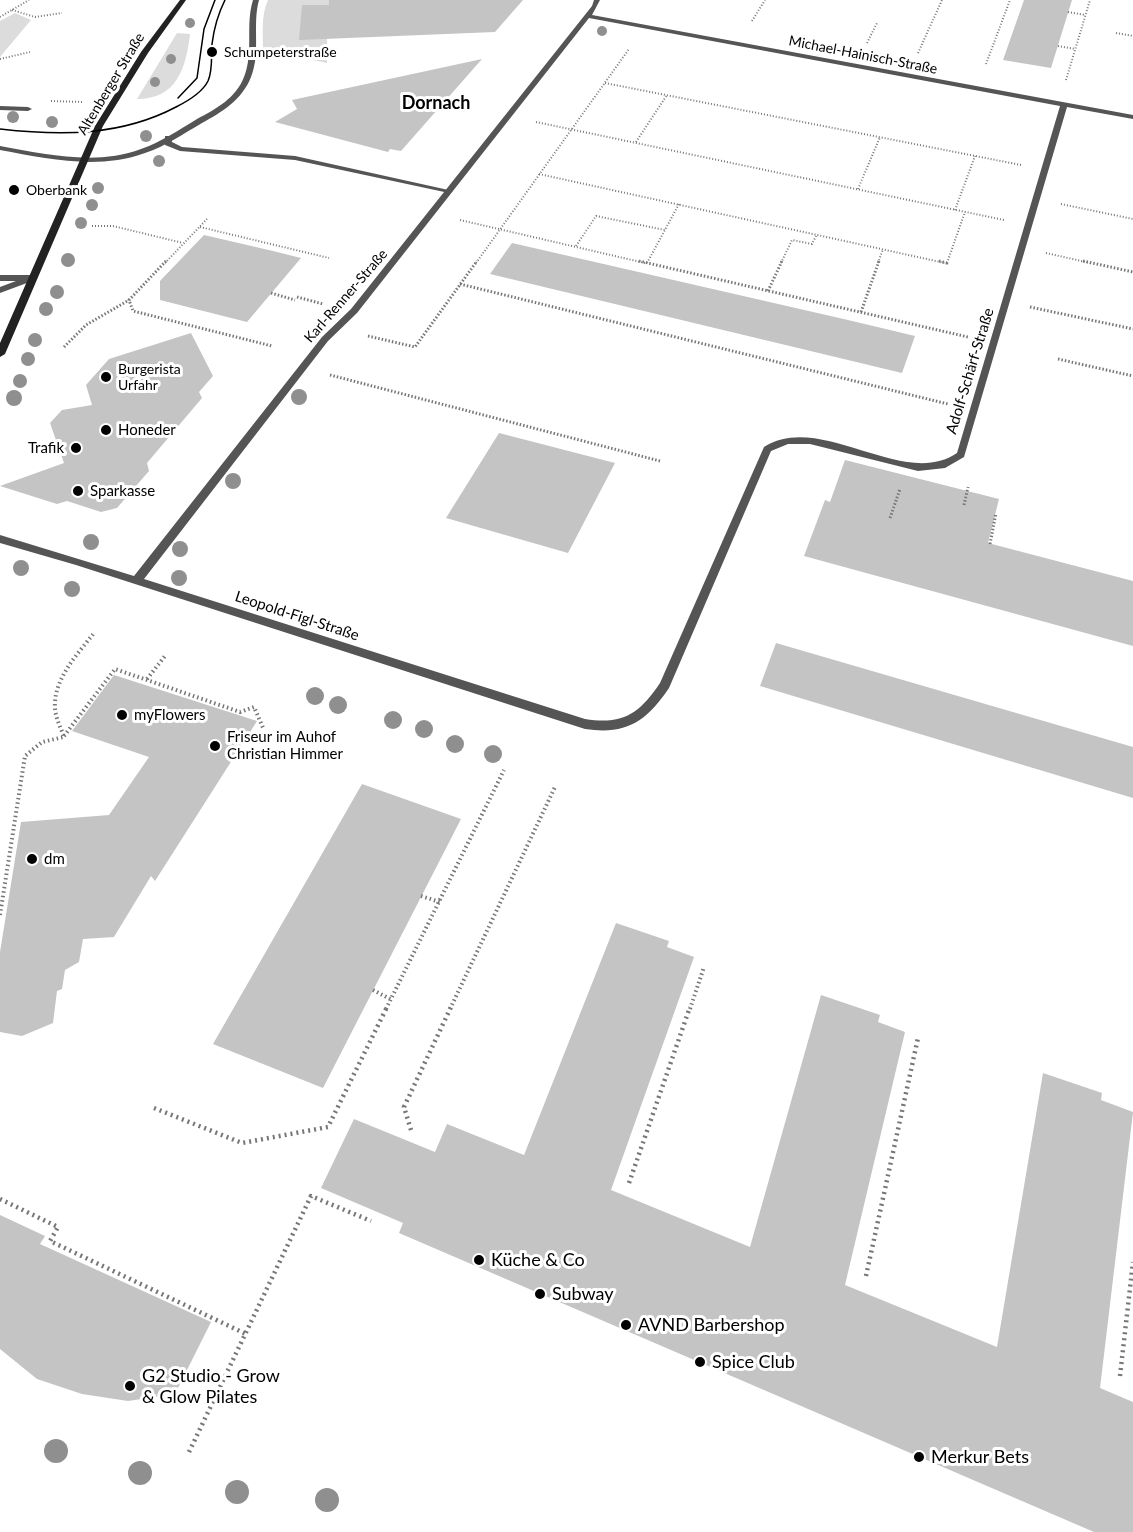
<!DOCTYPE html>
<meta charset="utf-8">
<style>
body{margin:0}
canvas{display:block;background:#fff}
</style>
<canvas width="1133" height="1532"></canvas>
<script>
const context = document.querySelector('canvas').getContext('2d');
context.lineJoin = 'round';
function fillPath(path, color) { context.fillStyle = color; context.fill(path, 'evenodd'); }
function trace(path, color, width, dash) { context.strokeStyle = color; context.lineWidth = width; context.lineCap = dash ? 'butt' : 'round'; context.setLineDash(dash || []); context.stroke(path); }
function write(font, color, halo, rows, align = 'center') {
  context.font = font + ' Lato,sans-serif'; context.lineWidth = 6; context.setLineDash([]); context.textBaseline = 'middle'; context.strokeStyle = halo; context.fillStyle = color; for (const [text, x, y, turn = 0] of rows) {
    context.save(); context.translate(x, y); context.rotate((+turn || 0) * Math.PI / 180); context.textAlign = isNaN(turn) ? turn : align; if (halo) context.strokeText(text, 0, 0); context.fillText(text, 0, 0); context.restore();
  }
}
const green = new Path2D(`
 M268 0H335L327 28V63L263 49C263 33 261 15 268 0Z
 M15 13 31 20 0 57V21Z
 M177 33 190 34C186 68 177 99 137 99Z`);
const building = new Path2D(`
 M329 0H523L495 32 299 40 302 5H329Z
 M1024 0H1072L1051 68 1003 60Z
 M482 59 401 151 390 149 388 152 275 122 297 109 292 100Z
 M204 235 273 251 301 258 247 322 160 300V281Z
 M512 243 848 320 915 336 902 373 490 274Z
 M191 333 213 376 199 392 202 398 147 463 149 471 117 508 101 512 67 501 57 504 0 486 64 463 50 423 62 410 92 405 86 385 109 359Z
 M499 433 615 463 568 553 446 518Z
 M845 460 999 499 988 543 1133 581V646L804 556 825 500 830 502Z
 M776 643 1133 747V798L760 686Z
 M114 675 257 721 155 881 151 876 114 937 83 939 79 962 65 970 62 989 57 991 53 1023 22 1036 0 1032V952L21 822 109 815 149 757 72 731Z
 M362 784 461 819 323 1088 213 1044Z
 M616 923 669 941 667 947 694 957 611 1190 750 1247 821 995 880 1015 878 1022 905 1032 845 1285 997 1347 1043 1073 1102 1093 1101 1100 1133 1112 1100 1388 1133 1402V1532H1094L399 1233 403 1223 321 1188 354 1119 435 1152 447 1124 524 1155Z
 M0 1215 45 1236 40 1244 211 1322 175 1394 128 1401 82 1394 37 1379 0 1349Z`);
const pathFar3 = new Path2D(`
 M12 10 35 17 62 13
 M1068 12 1085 15
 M0 17 29 0
 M752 21 765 0
 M1116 33 1133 36
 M867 43 877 23
 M1058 46 1075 49
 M918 53 942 0
 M0 59 30 52
 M986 64 1010 0
 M1066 80 1090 0
 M605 83 1021 165
 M51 101 83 102
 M536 122 1004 220
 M636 142 667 95
 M539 174 945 263
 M858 189 880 137
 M1061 204 1133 219
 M955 210 975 156
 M460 220 645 263
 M92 226H113L183 243
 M200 227 329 258
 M576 246 596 216 665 230
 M1046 253 1090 263
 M165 263 207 219
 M476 263 629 49
 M647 263 679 204
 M781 263 792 240 812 244 817 234
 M878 263 883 249
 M947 263 965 212`);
const pathFar2 = new Path2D(`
 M166 261 129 300 133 311 272 346
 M639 261 968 337
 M939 261 947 263 948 261
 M1083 261 1133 272
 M460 284 948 404
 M768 291 782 261
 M271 293 295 300
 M297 297 323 304
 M1030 307 1133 329
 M861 312 879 261
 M368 336 415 347 477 261
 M64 347 86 325 129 300
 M1058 359 1133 376
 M330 375 660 461
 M964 505 968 487
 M890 518 900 489
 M990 544 996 513`);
const pathFar1 = new Path2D(`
 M147 679 165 656
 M64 736 115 669 240 712 254 707 264 730
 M421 896 440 902
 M0 915 25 756 42 742 64 737C61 728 56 719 55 709 53 679 77 655 94 633
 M373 990 392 1000
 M386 1009 504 770
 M450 1009 555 787
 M690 1009 704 967`);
const path = new Path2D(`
 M154 1108 242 1143 328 1127 387 1007
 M411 1130 404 1107 451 1007
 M629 1183 690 1007
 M0 1199 58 1227 50 1241 246 1334
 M866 1276 918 1038
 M1120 1376 1133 1262
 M189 1452 311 1196 371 1221`);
const lane = new Path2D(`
 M0 106 28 107 32 109 28 111 0 110Z
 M165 136H171L172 142 182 147 295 156 453 191 449 193 295 160 180 151 165 145Z
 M32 275 36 278 35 280 0 293V287Z`);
const street = new Path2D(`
 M253 0H259C252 25 261 53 251 77 242 100 222 112 202 123 183 134 166 146 145 153 98 170 48 159 0 150V146C45 154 96 166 141 149 161 142 179 130 197 119 216 109 236 98 244 77 254 53 245 25 253 0Z
 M594 0H600L592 15 1133 115V119L1067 107 964 457 945 468 918 471 810 444H788L771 451 669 688C646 722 626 735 585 729L76 565 0 543V535L134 576 322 337 351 309 592 6ZM589 18 1060 106 957 453C903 490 821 411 764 447L660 683C639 714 623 725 585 719L144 579 328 341 357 313Z
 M0 275H32L36 278 32 281H0Z`);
const secondary = new Path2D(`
 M180 0H186L148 53 103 126 5 354 0 357V343L95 126 141 52Z`);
const tram = new Path2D(`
 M178 98 197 78 204 29 215 0
 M0 129C61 136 121 136 176 107 188 101 202 93 208 81 213 70 211 56 212 44 214 28 218 14 225 0`);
const trees = [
 [190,23,5],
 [602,31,5],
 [171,59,5],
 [155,82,5],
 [13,117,6],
 [52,122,6],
 [146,136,6],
 [159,161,6],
 [98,188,6],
 [92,205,6],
 [81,223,6],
 [68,260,7],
 [57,292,7],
 [46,309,7],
 [35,340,7],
 [28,359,7],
 [20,381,7],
 [299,397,8],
 [14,398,8],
 [233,481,8],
 [91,542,8],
 [180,549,8],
 [21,568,8],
 [179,578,8],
 [72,589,8],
 [315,696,9],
 [338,705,9],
 [393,720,9],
 [424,729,9],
 [455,744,9],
 [493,754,9],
 [56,1451,12],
 [140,1473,12],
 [237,1492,12],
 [327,1500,12]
];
const markers = [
 [212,52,6,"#000"],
 [14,190,6,"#000"],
 [106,377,6,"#000"],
 [106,430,6,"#000"],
 [76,448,6,"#000"],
 [78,491,6,"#000"],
 [122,715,6,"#000"],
 [215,746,6,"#000"],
 [32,859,6,"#000"],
 [479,1260,6,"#000"],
 [540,1294,6,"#000"],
 [626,1325,6,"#000"],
 [700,1362,6,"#000"],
 [130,1386,6,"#000"],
 [919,1457,6,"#000"]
];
const farPoinames = [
 ["Schumpeterstraße",224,52],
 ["Oberbank",26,190],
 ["Burgerista",118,369],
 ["Urfahr",118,385]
];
const farStreetnames = [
 ["Michael-Hainisch-Straße",863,55,11],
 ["Altenberger Straße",111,84,-59],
 ["Karl-Renner-Straße",346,296,-49]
];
const streetNames = [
 ["Adolf-Schärf-Straße",970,371,-73],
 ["Leopold-Figl-Straße",297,616,18]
];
const poiNames = [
 ["Honeder",118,430],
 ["Trafik",64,448,"right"],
 ["Sparkasse",90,491],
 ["myFlowers",134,715],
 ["Friseur im Auhof",227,737],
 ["Christian Himmer",227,754],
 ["dm",44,859]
];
const farDistrictnames = [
 ["Dornach",436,103]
];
const nearPoinames = [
 ["Küche & Co",491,1260],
 ["Subway",552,1294],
 ["AVND Barbershop",638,1325],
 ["Spice Club",712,1362],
 ["G2 Studio - Grow",142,1376],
 ["& Glow Pilates",142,1397],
 ["Merkur Bets",931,1457]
];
fillPath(green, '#dcdcdc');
fillPath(building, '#c4c4c4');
trace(pathFar3, '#777', 2, [1, 2]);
trace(pathFar2, '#777', 3, [1.5, 2]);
trace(pathFar1, '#777', 4, [1.5, 3]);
trace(path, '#777', 4.5, [2, 4]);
fillPath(lane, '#555');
fillPath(street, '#555');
fillPath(secondary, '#222');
trace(tram, '#000', 1.5);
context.fillStyle = '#8f8f8f';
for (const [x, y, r] of trees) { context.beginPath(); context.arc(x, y, r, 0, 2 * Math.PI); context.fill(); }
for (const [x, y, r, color] of markers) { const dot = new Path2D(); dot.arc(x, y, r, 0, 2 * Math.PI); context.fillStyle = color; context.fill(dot); trace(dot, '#fff', 2); }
write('14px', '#000', '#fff', farPoinames, 'left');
write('14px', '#000', '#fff', farStreetnames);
write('15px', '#000', '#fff', streetNames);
write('15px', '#000', '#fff', poiNames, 'left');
write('bold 18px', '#000', '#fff', farDistrictnames);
write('18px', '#000', '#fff', nearPoinames, 'left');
</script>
